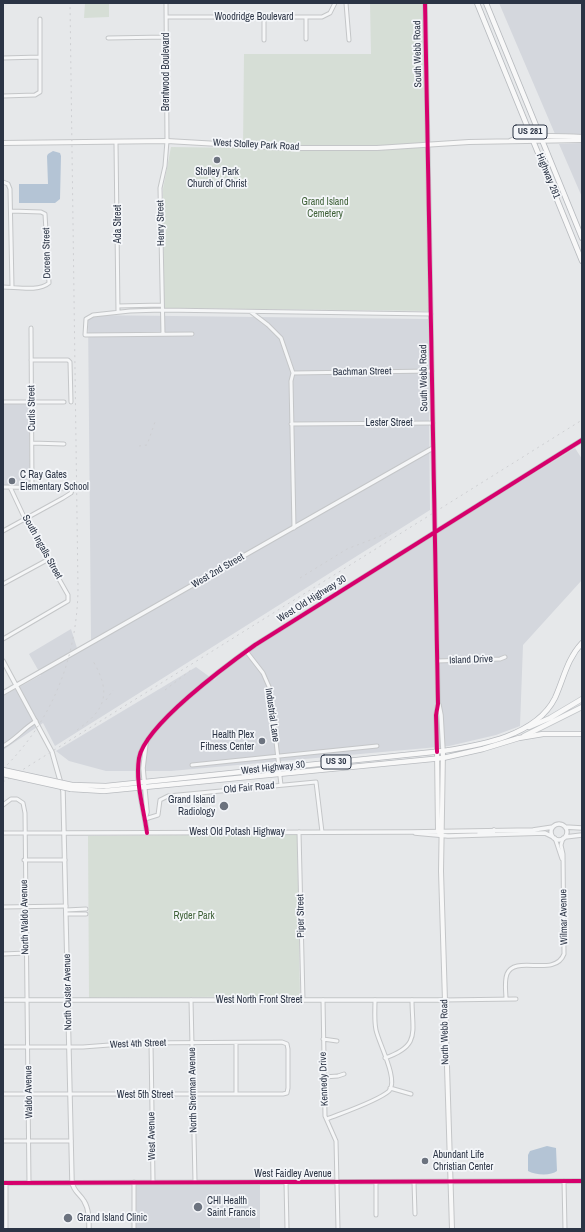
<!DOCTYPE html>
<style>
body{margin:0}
#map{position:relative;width:585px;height:1232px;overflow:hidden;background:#e6e8ea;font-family:"Archivo Narrow",sans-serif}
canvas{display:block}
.frame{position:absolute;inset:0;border:4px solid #2b3445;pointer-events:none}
</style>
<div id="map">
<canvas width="585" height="1232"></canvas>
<div class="frame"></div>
</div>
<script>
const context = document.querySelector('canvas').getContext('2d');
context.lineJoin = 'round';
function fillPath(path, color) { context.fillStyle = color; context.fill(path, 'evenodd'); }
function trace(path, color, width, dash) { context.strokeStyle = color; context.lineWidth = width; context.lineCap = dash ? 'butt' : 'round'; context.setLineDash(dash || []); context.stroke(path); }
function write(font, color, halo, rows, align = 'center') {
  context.font = font + ' "Archivo Narrow",sans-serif'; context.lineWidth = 3.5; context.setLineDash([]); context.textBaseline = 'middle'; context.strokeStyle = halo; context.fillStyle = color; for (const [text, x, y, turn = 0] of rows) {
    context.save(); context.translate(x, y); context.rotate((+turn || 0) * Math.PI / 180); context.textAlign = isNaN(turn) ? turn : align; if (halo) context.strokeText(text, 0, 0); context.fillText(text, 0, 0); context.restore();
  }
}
const built = new Path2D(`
 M499 3H582V134H555Z
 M582 143V197L559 144Z
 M88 315 428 319 430 510 55 746 43 723 3 750V696L41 675 29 654 71 629 77 648 91 640Z
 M29 403 30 485H3V404Z
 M575 448 582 459V580L523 645 520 726 496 735 449 746 171 771H106L69 761 56 751 196 667 214 680 246 651Z
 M135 1184 260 1185V1229H136Z`);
const green = new Path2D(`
 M85 3H109V17L84 18Z
 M370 3H423L428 311 164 308 163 189 171 147 243 148 244 54H371Z
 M297 834 300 996 89 998 88 836Z`);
const water = new Path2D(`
 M53 151 60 153 61 156 60 199 55 203H19V184H48L47 156 48 154Z
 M547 1146 556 1148 557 1171C551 1176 535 1175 528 1171V1155L530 1151Z`);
const minor = new Path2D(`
 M346 3 349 40
 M166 17H322L330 13 335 3
 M264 17V40
 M306 18V39
 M108 38 166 37
 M3 58 40 57
 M3 96 35 95 40 92V19
 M116 143 118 312
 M3 182 8 184 10 189 12 287
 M3 287C16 287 39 292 49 283L45 214 41 212 11 211
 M118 306 162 305
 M251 312 268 325 281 338 293 373 291 381 294 528
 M31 328 32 488
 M163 334 160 188 165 166 167 141 166 3
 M192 334 85 335 86 319 93 315 130 311 162 310 431 314
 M31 360H68L70 362 71 402
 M293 373 432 371
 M3 402H64
 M291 424 433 423
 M32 443 64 444
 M3 487 73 488 71 493 63 498 3 531
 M3 584 49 559
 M3 639 68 601V595L25 519 10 487
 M246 651 263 673 270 689 281 785
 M437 661 500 659 505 657
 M3 746C16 739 24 728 36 721
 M192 765 377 746
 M3 805 11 799H17L23 803 25 813 29 1183
 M145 819 158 815 160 800 168 796 316 782 322 832
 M299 832 303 1000
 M3 833H65
 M555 838 562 859
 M24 860H65
 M3 907 66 906
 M66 910 86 909
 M66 914H86
 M3 954 26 953
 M506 999C506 992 504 982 507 974 515 954 555 978 564 954L563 854 561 845 563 838
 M191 1000 195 1181
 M323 1000 325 1116 336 1141 338 1229
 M444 1000 516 999
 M323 1039 337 1041
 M151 1043 153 1181
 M236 1043V1094
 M3 1047H83L136 1043 282 1042 287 1044 288 1049V1088L287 1093 283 1094H3
 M385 1058C421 1046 412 1032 412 1000
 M324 1077 338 1076 344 1074
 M390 1088 411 1094
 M327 1119C342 1113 378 1101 389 1091 399 1080 379 1044 376 1030 374 1021 375 1009 375 1000
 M3 1141H71
 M564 1181 565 1229
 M134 1182V1229
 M286 1182 287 1229
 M376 1182V1215
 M414 1182 415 1214
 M6 1183V1229`);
const tertiary = new Path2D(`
 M425 3 438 704 436 715 437 752
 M3 661 52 752 63 791 72 1182C73 1191 80 1194 84 1201 89 1209 89 1219 89 1229
 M3 693 433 448
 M439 705 441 715 443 751
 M145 819 147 812 143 768 146 743
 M551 832a8 8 0 1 1 16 0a8 8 0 1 1-16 0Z
 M565 827 582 828
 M65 833 410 832 533 830 553 827
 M147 833C144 809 135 783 139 758 145 725 227 665 255 645L582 440
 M415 833 448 836 545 833 553 837
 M479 834 493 833 494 830
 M565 837 582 835
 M3 1000H444
 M3 1183 582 1181`);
const secondary = new Path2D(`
 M510 141C524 134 565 136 582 137
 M3 143 167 141 288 148H377L469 142 582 140
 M443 751 441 871 452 1229
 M437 752 438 831 441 836`);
const primary = new Path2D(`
 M529 727 550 718 582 699
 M524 736 582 707`);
const trunk = new Path2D(`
 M477 3 582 261
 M486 3 582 238
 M72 785 106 786 443 751C481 745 536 736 555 698 564 678 567 659 582 643
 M71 789 104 791 443 758 483 749 519 738 543 734H582`);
const rail = new Path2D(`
 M139 446 147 445 156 419
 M300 578 347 549 378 537 391 531
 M165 690 191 670
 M106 700 113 690
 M77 730C107 709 111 692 93 661
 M3 769C52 721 77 658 78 589L70 3
 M3 782 582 420`);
const trunkBridge = new Path2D(`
 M3 770 72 785
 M3 774 71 789`);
const cycleway = new Path2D(`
 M425 3 438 704 436 715 437 752
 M147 833C144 809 135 783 139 758 145 725 227 665 255 645L582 440
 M3 1183 582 1181`);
const markers = [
 [217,160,4,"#6c737f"],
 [12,481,4,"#6c737f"],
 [262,741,4,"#6c737f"],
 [224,806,5,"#6c737f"],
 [425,1161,4,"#6c737f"],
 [198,1207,5,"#6c737f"],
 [68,1218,5,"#6c737f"]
];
const shields = [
 [530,132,34],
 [336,762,30]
];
const shieldNames = [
 ["US 281",530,132],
 ["US 30",336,762]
];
const streetNames = [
 ["Woodridge Boulevard",254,17],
 ["South Webb Road",418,54,-91],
 ["Brentwood Boulevard",166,72,-90],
 ["West Stolley Park Road",256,145,3],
 ["Highway 281",548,176,68],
 ["Henry Street",161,223,-91],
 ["Ada Street",118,224,-90],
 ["Doreen Street",47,253,-91],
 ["Bachman Street",362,372,-1],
 ["South Webb Road",424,378,-91],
 ["Curtis Street",32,408,-91],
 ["Lester Street",389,423],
 ["South Ingalls Street",42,547,61],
 ["West 2nd Street",218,571,-30],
 ["West Old Highway 30",312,599,-32],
 ["Island Drive",471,660,-2],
 ["Industrial Lane",272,715,82],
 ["West Highway 30",273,768,-6],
 ["Old Fair Road",249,788,-5],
 ["West Old Potash Highway",237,832],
 ["Piper Street",301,916,-91],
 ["North Waldo Avenue",25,917,-91],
 ["Wilmar Avenue",564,917,-91],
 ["North Custer Avenue",68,992,-91],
 ["West North Front Street",259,1000],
 ["North Webb Road",445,1032,-91],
 ["West 4th Street",138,1044,-2],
 ["Kennedy Drive",324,1079,-92],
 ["North Sherman Avenue",193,1090,-91],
 ["Waldo Avenue",29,1092,-91],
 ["West 5th Street",145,1095],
 ["West Avenue",152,1136,-91],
 ["West Faidley Avenue",293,1174]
];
const poiNames = [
 ["Stolley Park",217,172,"center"],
 ["Church of Christ",217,184,"center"],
 ["C Ray Gates",20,475],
 ["Elementary School",20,487],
 ["Health Plex",254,735,"right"],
 ["Fitness Center",254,747,"right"],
 ["Grand Island",215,800,"right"],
 ["Radiology",215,812,"right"],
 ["Abundant Life",433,1155],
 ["Christian Center",433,1167],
 ["CHI Health",207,1201],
 ["Saint Francis",207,1213],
 ["Grand Island Clinic",77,1218]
];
const parkNames = [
 ["Grand Island",325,202],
 ["Cemetery",325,214],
 ["Ryder Park",194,916]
];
fillPath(built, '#d4d7dd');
fillPath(green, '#d6ded6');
fillPath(water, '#b4c4d5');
trace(minor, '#c4c6c8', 5);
trace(tertiary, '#c4c6c8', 5.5);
trace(secondary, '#c4c6c8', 6);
trace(primary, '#c2c5c8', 6);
trace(trunk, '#b8bbbf', 6);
trace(minor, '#f5f6f7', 3);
trace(tertiary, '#f5f6f7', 3.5);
trace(secondary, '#f8f8f8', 4);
trace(primary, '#f8f8f8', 4.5);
trace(trunk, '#f8f8f8', 4.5);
trace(rail, '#cecfd2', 1, [2, 4]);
trace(trunkBridge, '#b8bbbf', 6, []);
trace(trunkBridge, '#f8f8f8', 4.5);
trace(cycleway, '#d6006c', 4);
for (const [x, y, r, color] of markers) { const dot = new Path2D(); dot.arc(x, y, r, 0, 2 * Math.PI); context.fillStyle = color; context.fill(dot); trace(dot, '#f4f6f9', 1.5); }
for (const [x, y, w] of shields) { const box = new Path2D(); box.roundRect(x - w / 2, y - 7, w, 14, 3); context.fillStyle = '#f4f6f9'; context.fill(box); trace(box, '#2b3445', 1); }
write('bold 9px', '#2b3445', null, shieldNames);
write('10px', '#2b3445', '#f4f6f9', streetNames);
write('10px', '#2b3445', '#f4f6f9', poiNames, 'left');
write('10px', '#3f6138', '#f4f6f9', parkNames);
</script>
